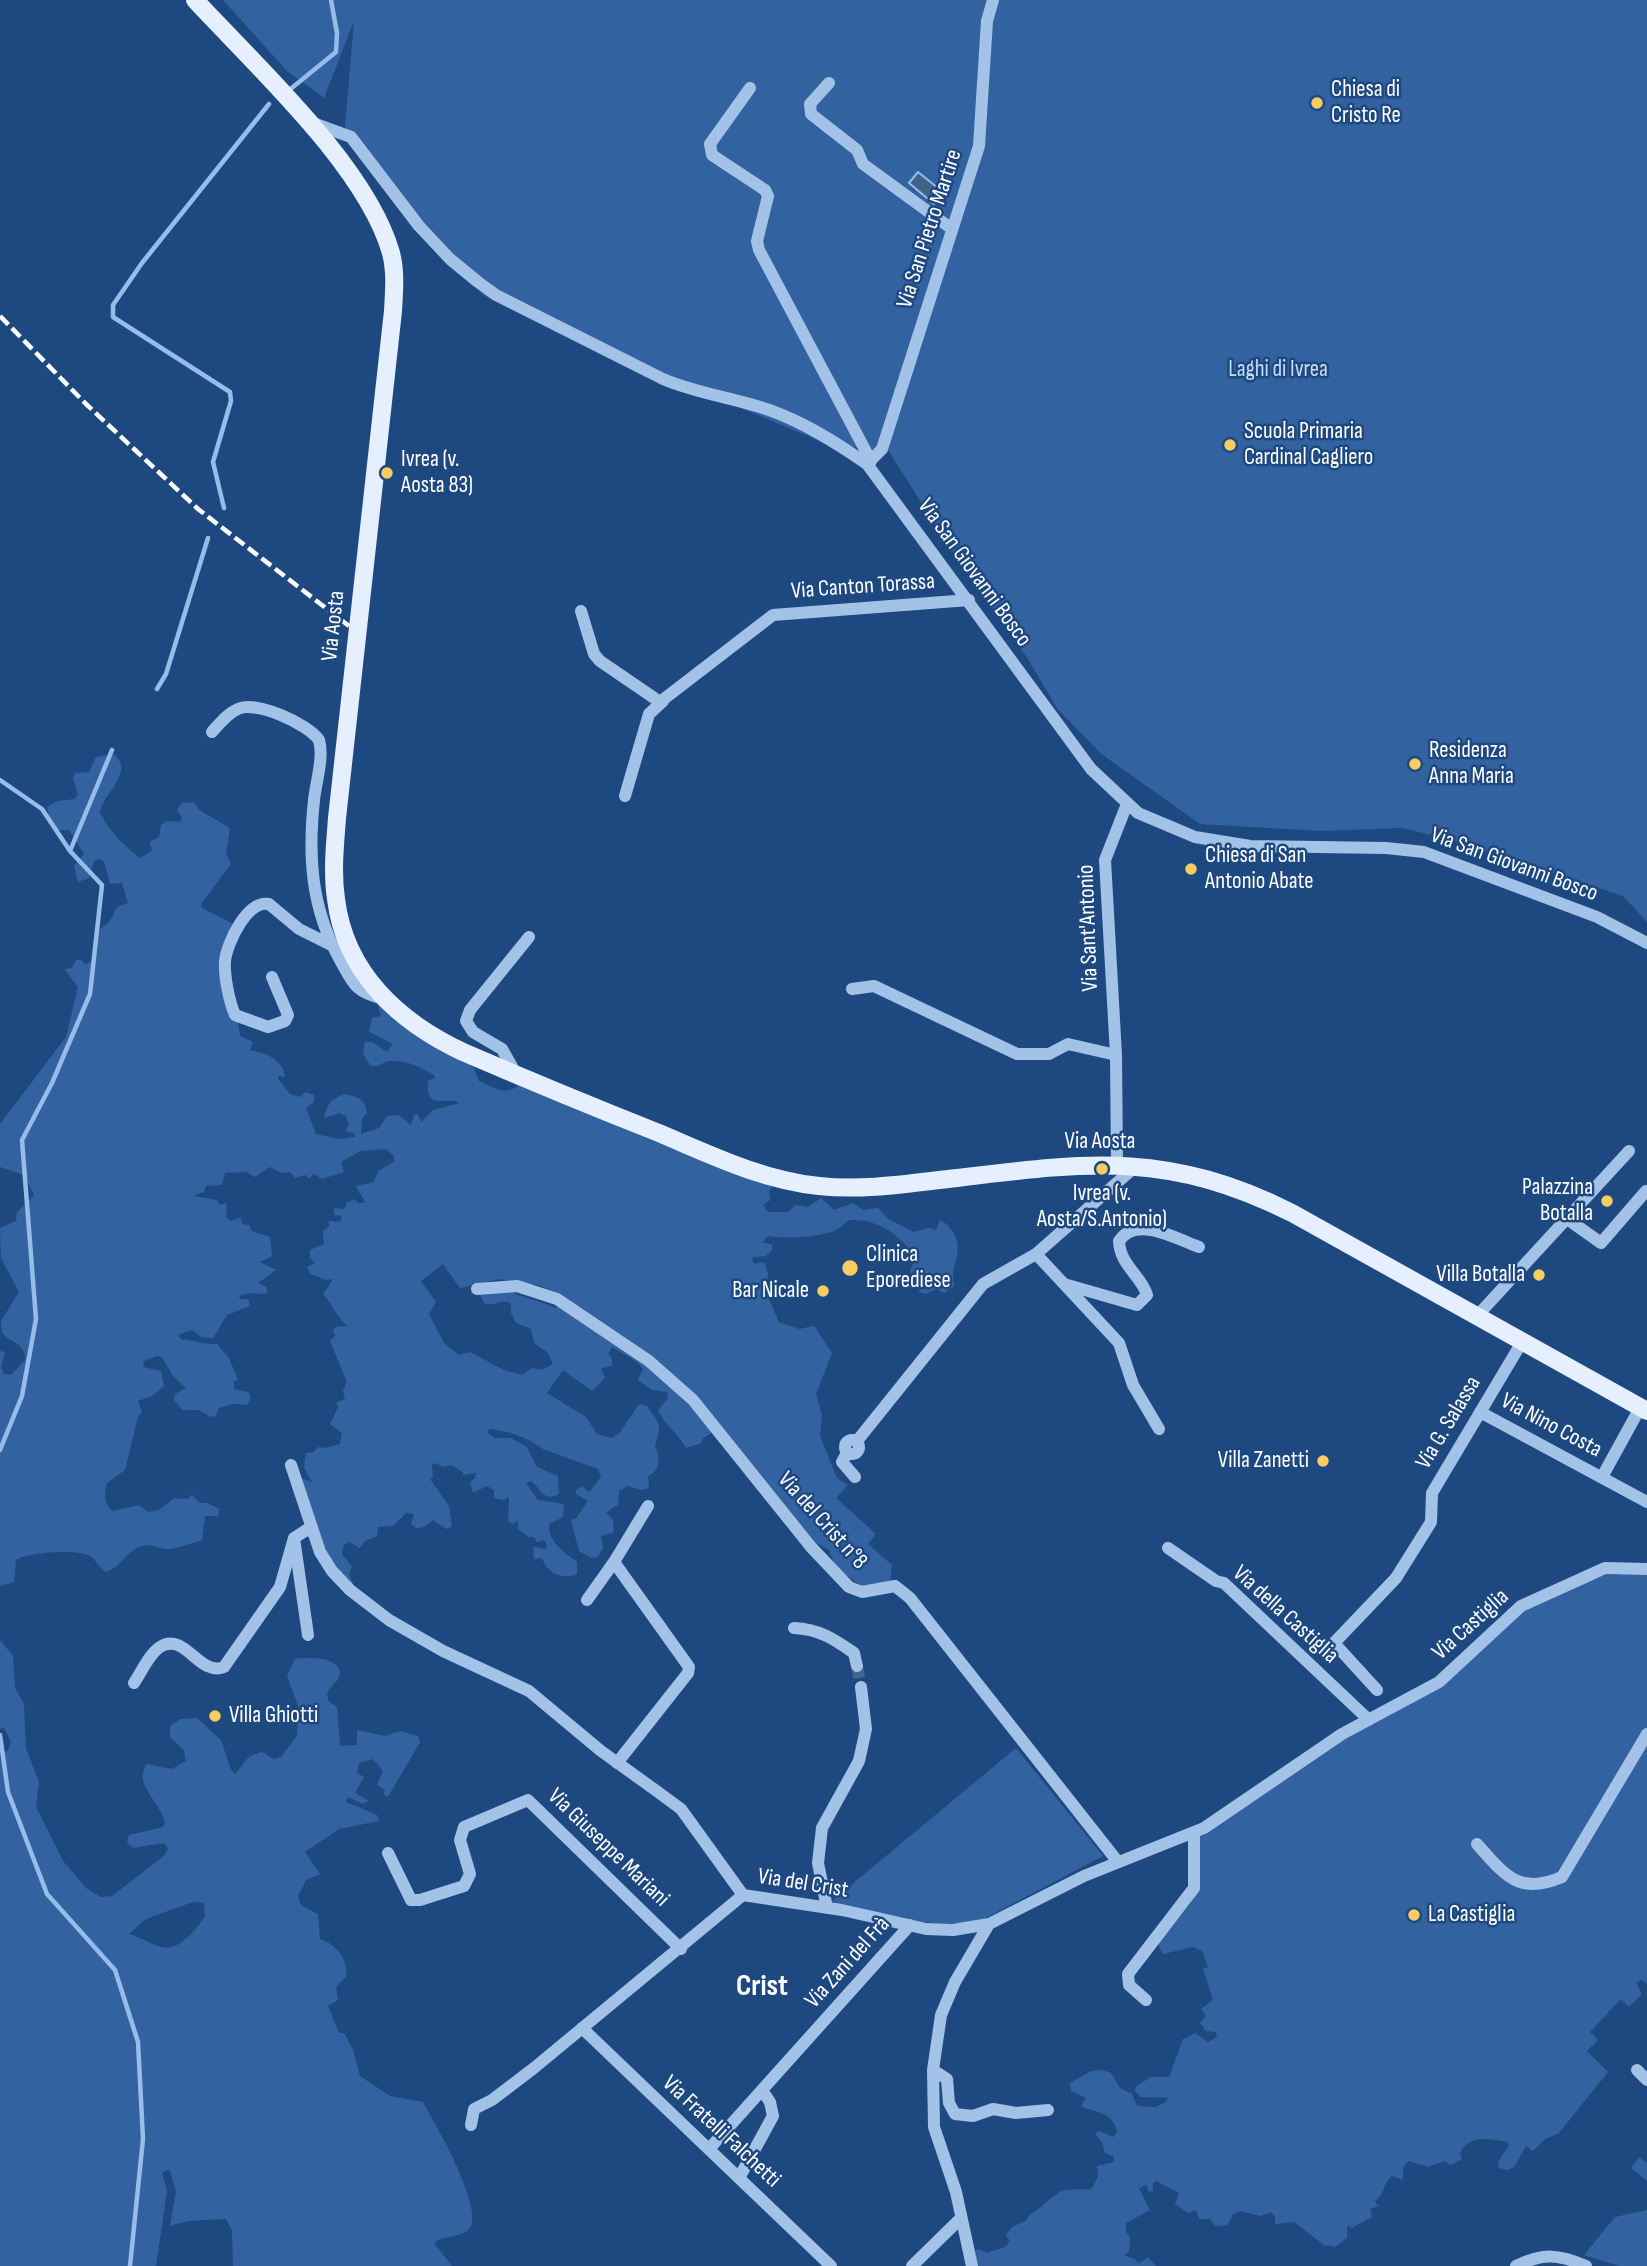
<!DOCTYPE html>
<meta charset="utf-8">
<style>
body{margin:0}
canvas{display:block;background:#1e4980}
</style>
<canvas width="1647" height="2266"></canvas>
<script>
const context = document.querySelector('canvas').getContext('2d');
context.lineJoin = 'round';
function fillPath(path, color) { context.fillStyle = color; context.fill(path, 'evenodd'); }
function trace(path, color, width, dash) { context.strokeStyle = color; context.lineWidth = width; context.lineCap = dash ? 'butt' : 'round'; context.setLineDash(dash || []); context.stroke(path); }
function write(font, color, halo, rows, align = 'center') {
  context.font = font + ' "Sofia Sans Condensed",sans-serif'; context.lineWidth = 5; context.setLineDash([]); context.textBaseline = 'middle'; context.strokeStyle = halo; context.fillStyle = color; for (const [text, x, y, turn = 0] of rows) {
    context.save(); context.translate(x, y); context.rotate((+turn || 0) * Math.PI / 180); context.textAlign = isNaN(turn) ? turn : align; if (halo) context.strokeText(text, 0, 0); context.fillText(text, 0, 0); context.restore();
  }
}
const green = new Path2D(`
 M223 0H1647V922L1623 896 1460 842 1403 828 1321 831 1200 824 1100 753 1057 708 1028 659 952 551 888 450 829 445 550 327 483 295 399 208 345 127 354 21 324 98 287 71Z
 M113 754C137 772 101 795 100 813 110 832 123 845 140 858L152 851 150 842 159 837 161 825 167 821 180 822 182 818 177 810 182 803 194 802 199 810 230 828 226 854 231 864 201 904 202 908 233 924 234 930 227 942 240 1036 253 1042 250 1050C264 1053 283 1058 285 1077L278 1076V1079L290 1094 300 1097 306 1092 314 1095V1102L306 1108 316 1134 339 1139 355 1137 354 1133 345 1131 349 1124 346 1116 339 1113 325 1118 324 1115 330 1102 343 1094C356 1096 366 1099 367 1113L362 1119 361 1134 379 1128 387 1116 399 1115 411 1125 414 1115H418L421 1122 433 1110 460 1103C446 1095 426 1113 428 1081L435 1078 434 1075C420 1067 407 1060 391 1061 382 1061 380 1069 370 1065L363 1054 365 1042H372L387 1052 393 1044 369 1032 372 1018 381 1016 377 1003 422 1040 466 1061 474 1068 479 1081C495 1088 505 1097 520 1084L775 1184 769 1191 770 1200 763 1205 768 1212H788L796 1205 808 1207 821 1198 834 1210 853 1203 863 1210 878 1208 887 1218 913 1232 929 1228 936 1230 940 1220C961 1232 960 1250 954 1268 952 1272 954 1281 954 1286L944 1293 936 1289 926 1294 919 1292V1285L913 1281 910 1271 915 1260C906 1238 878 1219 853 1220 845 1220 842 1228 834 1231 817 1237 786 1239 768 1236L762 1242 772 1245V1250L766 1256 753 1257 752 1260 754 1264 764 1262 768 1273 766 1292 779 1322 799 1329 814 1326 832 1353 816 1394 822 1416 820 1436 837 1478 848 1485 836 1498 876 1534 868 1544 892 1565 890 1583 861 1587C844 1570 837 1576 829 1550L814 1542 696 1396 560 1294 538 1285 499 1279 460 1288 443 1264 421 1281 436 1302 429 1314 444 1343 459 1355 470 1352 504 1370 522 1375 532 1368 542 1370 553 1364 548 1353 534 1343 531 1329 516 1323 511 1313V1304C503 1297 494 1307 485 1304L479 1293 508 1289C518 1298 541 1300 555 1308L561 1305C616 1344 671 1379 713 1432L703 1438 701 1443 686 1448C678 1433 666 1427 658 1410L668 1398 667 1392 652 1390 638 1380 643 1369C636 1358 623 1355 612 1347L608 1354 612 1358V1366L601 1368 605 1378 592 1391 563 1370 547 1393 586 1417 597 1434 612 1438 619 1434 639 1404 647 1406C660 1425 662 1424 655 1446 660 1456 661 1471 648 1476L649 1488 641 1490 628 1486 619 1491 618 1505 606 1512 613 1520 614 1532 601 1536 603 1548 598 1557 592 1558 579 1551 571 1520 576 1518 588 1501 576 1494V1490L582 1486 589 1492 601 1477 598 1469 543 1449C527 1437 509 1431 489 1429L488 1433 495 1438H511L527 1447 537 1467 558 1476 559 1494C543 1502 541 1489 531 1481L526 1483 538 1500 564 1504 563 1517 549 1524C548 1542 564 1552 577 1562V1574C562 1580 548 1574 542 1558L534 1559 533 1547 546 1549 547 1545 544 1540 537 1542 534 1537H528L518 1529V1521L512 1524 508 1521 509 1497 503 1500 494 1498V1490L487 1486 473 1493 470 1482 475 1478 476 1473 463 1475V1472L451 1465 444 1467 435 1463 432 1465 433 1477 430 1479 449 1506 452 1526 447 1529 433 1520 424 1527 416 1528 411 1524 414 1514 406 1513 393 1526 378 1527 377 1536 365 1541 360 1548 349 1542 344 1545 342 1554 352 1566 349 1574 354 1586 332 1570 300 1478 312 1482 304 1468 306 1453 314 1452 318 1447 326 1448 340 1444 342 1433 330 1424 338 1407 336 1403 345 1399 343 1391 347 1382 330 1341 335 1336 333 1330 336 1327 347 1326C335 1315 332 1303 323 1294L333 1279 326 1280 310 1274 307 1267 315 1263 310 1258V1250L324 1244 323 1231 330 1226 328 1221 340 1222 342 1216 334 1215V1208L345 1209 346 1203 354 1199 359 1204 365 1202 356 1186 374 1182 378 1171 394 1162V1156L386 1149 361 1151 341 1162 344 1172 322 1179 314 1174 309 1178 305 1175 295 1178 290 1172 282 1173 270 1167 255 1177 246 1172 225 1173 222 1185 206 1186 204 1192 193 1196 217 1200 220 1205 227 1203 226 1217 231 1221 241 1217 242 1224 249 1225 252 1231 270 1237 272 1256 260 1262 276 1270 258 1283 267 1287 266 1294 248 1293 239 1296 240 1299H248L250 1306 227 1315 213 1338 201 1337 192 1330 178 1335 182 1340C189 1338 204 1345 217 1344L229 1358 238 1380 234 1381V1389L248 1392 251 1398 247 1405 233 1404 219 1408 216 1416 210 1417 199 1410H182L174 1400 175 1394 186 1388 173 1376 162 1357 157 1356 144 1361 143 1367 161 1371 164 1386 152 1396 138 1401 142 1412 138 1417 125 1470 107 1483C104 1493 103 1504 113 1511L139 1505 148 1512 159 1510 174 1498 188 1499 192 1495 200 1503H207L219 1509 218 1516H205L202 1540C192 1543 179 1548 169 1549 159 1549 151 1543 141 1546 125 1552 121 1567 106 1572 99 1568 96 1560 90 1556 80 1549 27 1552 16 1560L14 1582 0 1586V1351L5 1352 1 1367 4 1374 11 1375 25 1360C25 1342 12 1344 2 1333L1 1321 19 1292 1 1258 0 1228 16 1221 17 1212 34 1195 24 1175 0 1167V1124L66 1037 78 987 64 969 72 968 76 960H82L85 964 93 961 96 933 110 921 117 907 128 903 122 883 110 884 104 861 99 859 94 861 89 878 78 882 74 866 84 854 69 830H57L50 822 47 807 57 801 75 799 78 794 73 779 75 773 89 772 96 757Z
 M1638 1573 1647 1575V1984L1641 1980 1636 1982 1642 1994 1629 2007 1621 1999 1590 2032 1598 2040 1587 2051 1608 2072 1559 2133 1545 2139 1533 2151 1526 2146 1514 2167 1507 2170 1499 2168 1498 2162 1509 2145 1507 2142C1490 2139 1471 2134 1460 2152L1462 2159 1450 2165 1445 2161 1428 2167 1409 2161 1403 2167V2180L1392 2176C1383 2183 1384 2195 1375 2201L1378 2206 1370 2209 1372 2217 1352 2228 1347 2226V2238L1335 2247 1324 2245 1294 2222 1275 2224V2216L1271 2212 1260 2216 1241 2211 1233 2214 1228 2225 1215 2226 1210 2219H1199L1196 2210 1188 2213 1175 2204 1179 2193 1156 2181 1153 2183V2191L1149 2192 1146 2185 1139 2188 1150 2210 1126 2223V2232L1130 2237 1129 2251 1124 2255 1135 2259 1138 2264 1148 2257 1156 2266H978L974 2251 978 2249 987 2253 1005 2247 1010 2241 1006 2235 1012 2227 1027 2220 1029 2215C1041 2209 1046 2201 1057 2194 1066 2187 1081 2191 1091 2189L1098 2177 1097 2166 1114 2162V2157L1104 2152 1103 2144 1095 2133 1100 2131 1113 2137 1117 2132C1113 2111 1097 2114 1081 2106L1086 2098 1071 2091 1070 2083 1091 2071 1102 2070 1111 2073 1120 2088 1132 2094 1137 2106 1155 2107 1166 2102 1168 2098 1141 2097 1135 2091 1136 2086 1151 2077H1169L1183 2039 1195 2033 1208 2042 1217 2037 1216 2032 1206 2031 1200 2023 1206 2016 1201 2009 1213 2000 1203 1969 1208 1967 1202 1951 1193 1947 1163 1954 1158 1944 1191 1903 1196 1833 1344 1736 1441 1684 1523 1609 1552 1594 1606 1575Z
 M0 1640 13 1656 15 1688 24 1704 26 1749 39 1782 36 1807 63 1861 86 1888 101 1897 112 1896 165 1855 168 1848 164 1843 133 1848 127 1842 129 1835 163 1827 165 1822C158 1799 133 1784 147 1764L172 1769 186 1761 184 1750 170 1737V1726L181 1719 197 1718 221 1740 231 1770 235 1774C246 1763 244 1756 262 1752L274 1759 281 1757 297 1736 299 1708 287 1676 295 1659C307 1657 345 1656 339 1677 337 1683 329 1687 327 1695L329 1702 337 1707 340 1746 357 1745V1730L385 1736 400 1731 418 1736 420 1742 388 1797 383 1794 385 1790 377 1785 383 1771 373 1759 359 1763 357 1773 364 1777 355 1793 369 1801 363 1804 348 1797 346 1802 377 1815 379 1821 339 1829 305 1852 320 1874 306 1880 298 1896 301 1905 318 1914 320 1939C337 1945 348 1958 346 1977L336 1987 338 2000 328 2006 339 2033H344L353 2050 360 2076 390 2096 423 2102C434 2122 486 2210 469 2229 459 2239 443 2235 434 2243L452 2266H233L232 2231 226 2219 188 2221 170 2226 176 2191 169 2169 162 2173 167 2191 156 2266H0V1755L8 1750 11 1742 4 1728 0 1729ZM193 1902 204 1903 205 1916C197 1929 179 1952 161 1947 150 1944 141 1937 129 1934L146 1919Z
 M1016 1748 1103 1856 984 1919C935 1933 880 1912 832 1901Z
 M1639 2157 1647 2163V2181L1631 2168Z
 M1647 2210V2266H1620L1584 2255 1615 2217Z`);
const water = new Path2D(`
 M918 172 943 192 934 204 909 183Z`);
const stream = new Path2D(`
 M288 91 336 52 337 33 331 0
 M224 508 213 462 231 401 230 392 113 317V305L142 263 269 104
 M157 689 166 674 208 538
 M0 780 42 809 70 851 102 885 90 994 52 1083 22 1140 36 1319 22 1396 0 1450
 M70 851 112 750
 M0 1735 8 1792 47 1894 115 1970 138 2042 143 2139 130 2266`);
const minorTunnel = new Path2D(`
 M857 1666 861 1687`);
const minor = new Path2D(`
 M829 83 810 104 811 114 857 150 863 164 952 229
 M750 88 710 144 712 155 765 190 768 196 757 241 759 250 871 461
 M310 122 351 137 419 226 450 259 478 282 496 295 663 379C698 394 736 398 772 411 807 424 837 443 867 464L1091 769 1138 813 1195 837 1250 846 1386 848 1424 852 1597 917 1647 943
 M867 464 882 449 979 146 987 21 993 0
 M581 611 594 654 600 661 660 702 773 615 969 600
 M212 732C220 723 228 713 238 709 256 700 308 724 319 740 324 757 316 782 314 800 308 856 311 907 339 958 353 983 354 992 384 999
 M625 796 649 714 663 701
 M272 977 288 1015 285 1021 268 1027 235 1015C229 1001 224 976 225 961 227 943 247 900 269 904L299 929 333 946
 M852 989 874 986 1017 1054H1049L1068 1044 1116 1055
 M516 1074 502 1049 473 1032 466 1021 470 1010 529 937
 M1117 1163 1116 1055 1105 860 1127 804
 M1136 1166 1036 1254 1119 1343 1133 1385 1159 1429
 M1566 1218 1601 1243 1646 1191
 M1064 1284 1137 1305 1147 1295C1142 1276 1120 1266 1119 1241 1136 1215 1177 1239 1199 1247
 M477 1289 517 1286 557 1299 649 1361 693 1400 811 1547 849 1587 862 1592 895 1586 910 1598 1118 1862
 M1477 1316 1629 1151
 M1480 1412 1647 1502
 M845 1447a7 7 0 1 1 14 0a7 7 0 1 1-14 0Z
 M857 1441 983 1284 1036 1254
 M847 1453 842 1462 855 1477
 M291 1465 320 1552 332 1571 350 1590 389 1620 443 1651 529 1691 601 1751 658 1792 681 1809 743 1895
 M1602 1477 1640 1408
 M1168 1548 1216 1581 1224 1583 1369 1720
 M587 1600 614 1562
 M794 1628C819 1629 834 1639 854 1653L857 1666
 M308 1635 294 1538 308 1529 314 1534
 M134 1683C141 1673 149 1654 160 1647 185 1631 199 1677 224 1667L280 1587 294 1538
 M1377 1690 1334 1643 1396 1578 1431 1522 1432 1493 1522 1342
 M617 1763 688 1673 689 1667 614 1562 648 1506
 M1477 1844C1504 1874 1518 1896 1562 1877L1647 1734
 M388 1853 411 1900H420L464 1886 470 1874 460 1840 464 1827 528 1800 681 1949
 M827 1908 818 1863 822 1828 859 1761 866 1729 861 1687
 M1146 2000 1129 1985 1128 1974 1194 1888V1832
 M582 2028 831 2266
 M933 2070 947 2079 949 2103 955 2114 973 2116 993 2109 1016 2113 1048 2110
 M1637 2070 1647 2080
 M471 2125 474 2109 492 2100 534 2068 743 1895 842 1910 926 1929 953 1930 989 1924 1084 1876 1204 1828 1342 1734 1439 1682 1521 1606 1605 1568 1647 1569
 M709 2149 910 1925
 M739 2178 773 2116 770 2102 762 2090
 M912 2266 961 2218
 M972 2266 956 2192 934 2127 933 2070 941 2015 955 1982 989 1924
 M1516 2266C1543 2253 1559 2254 1586 2266`);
const major = new Path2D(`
 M195 0C256 66 367 167 391 253 396 272 394 292 393 311L337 818C335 845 332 872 336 899 345 973 399 1022 463 1052 528 1080 593 1107 659 1133 711 1155 762 1180 819 1186 865 1191 911 1183 957 1178 1089 1162 1168 1151 1292 1213L1647 1411`);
const rail = new Path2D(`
 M0 316 86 404 198 509 349 626`);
const markers = [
 [1317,103,7,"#f7cd62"],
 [1230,445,7,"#f7cd62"],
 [387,473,7,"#f7cd62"],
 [1415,764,7,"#f7cd62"],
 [1191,869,7,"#f7cd62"],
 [1102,1169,7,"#f7cd62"],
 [1607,1201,7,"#f7cd62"],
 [850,1268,9,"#f7cd62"],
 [1539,1275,7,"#f7cd62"],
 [823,1291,7,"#f7cd62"],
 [1323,1461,7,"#f7cd62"],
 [215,1716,7,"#f7cd62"],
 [1414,1915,7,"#f7cd62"]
];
const poiNames = [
 ["Chiesa di",1331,90],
 ["Cristo Re",1331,116],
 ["Scuola Primaria",1244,432],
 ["Cardinal Cagliero",1244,458],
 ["Ivrea (v.",401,460],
 ["Aosta 83)",401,486],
 ["Residenza",1429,751],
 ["Anna Maria",1429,777],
 ["Chiesa di San",1205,856],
 ["Antonio Abate",1205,882],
 ["Palazzina",1593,1188,"right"],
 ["Botalla",1593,1214,"right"],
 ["Ivrea (v.",1102,1194,"center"],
 ["Aosta/S.Antonio)",1102,1220,"center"],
 ["Clinica",866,1255],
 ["Eporediese",866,1281],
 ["Villa Botalla",1525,1275,"right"],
 ["Bar Nicale",809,1291,"right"],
 ["Villa Zanetti",1309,1461,"right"],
 ["Villa Ghiotti",229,1716],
 ["La Castiglia",1428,1915]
];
const streetNames = [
 ["Via San Pietro Martire",930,229,-72],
 ["Via San Giovanni Bosco",974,573,54],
 ["Via Canton Torassa",863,587,-4],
 ["Via Aosta",334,626,-84],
 ["Via San Giovanni Bosco",1514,865,20],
 ["Via Sant'Antonio",1089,928,-92],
 ["Via Aosta",1100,1142],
 ["Via G. Salassa",1449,1423,-59],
 ["Via Nino Costa",1551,1426,28],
 ["Via del Crist n°8",822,1521,48],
 ["Via della Castiglia",1285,1615,42],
 ["Via Castiglia",1471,1625,-42],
 ["Via Giuseppe Mariani",608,1848,44],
 ["Via del Crist",803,1884,9],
 ["Via Zani del Frà",848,1963,-48],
 ["Via Fratelli Falchetti",721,2132,43]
];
const parkNames = [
 ["Laghi di Ivrea",1278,370]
];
const districtNames = [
 ["Crist",762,1987]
];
fillPath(green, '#32629f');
fillPath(water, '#42628a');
trace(water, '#96bdea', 2);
trace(stream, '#96bdea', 4.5);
trace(minorTunnel, '#406493', 12, [12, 6]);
trace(minor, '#a3c2e8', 12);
trace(major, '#e6effe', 18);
trace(rail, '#fff', 4.5, [12, 5]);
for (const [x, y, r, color] of markers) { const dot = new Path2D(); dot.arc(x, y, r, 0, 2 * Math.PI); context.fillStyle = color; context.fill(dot); trace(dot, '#1e4980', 2.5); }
write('23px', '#fff', '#1e4980', poiNames, 'left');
write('23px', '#fff', '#1e4980', streetNames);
write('23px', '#c7dcf6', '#1e4980', parkNames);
write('bold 30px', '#fff', '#1e4980', districtNames);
</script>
